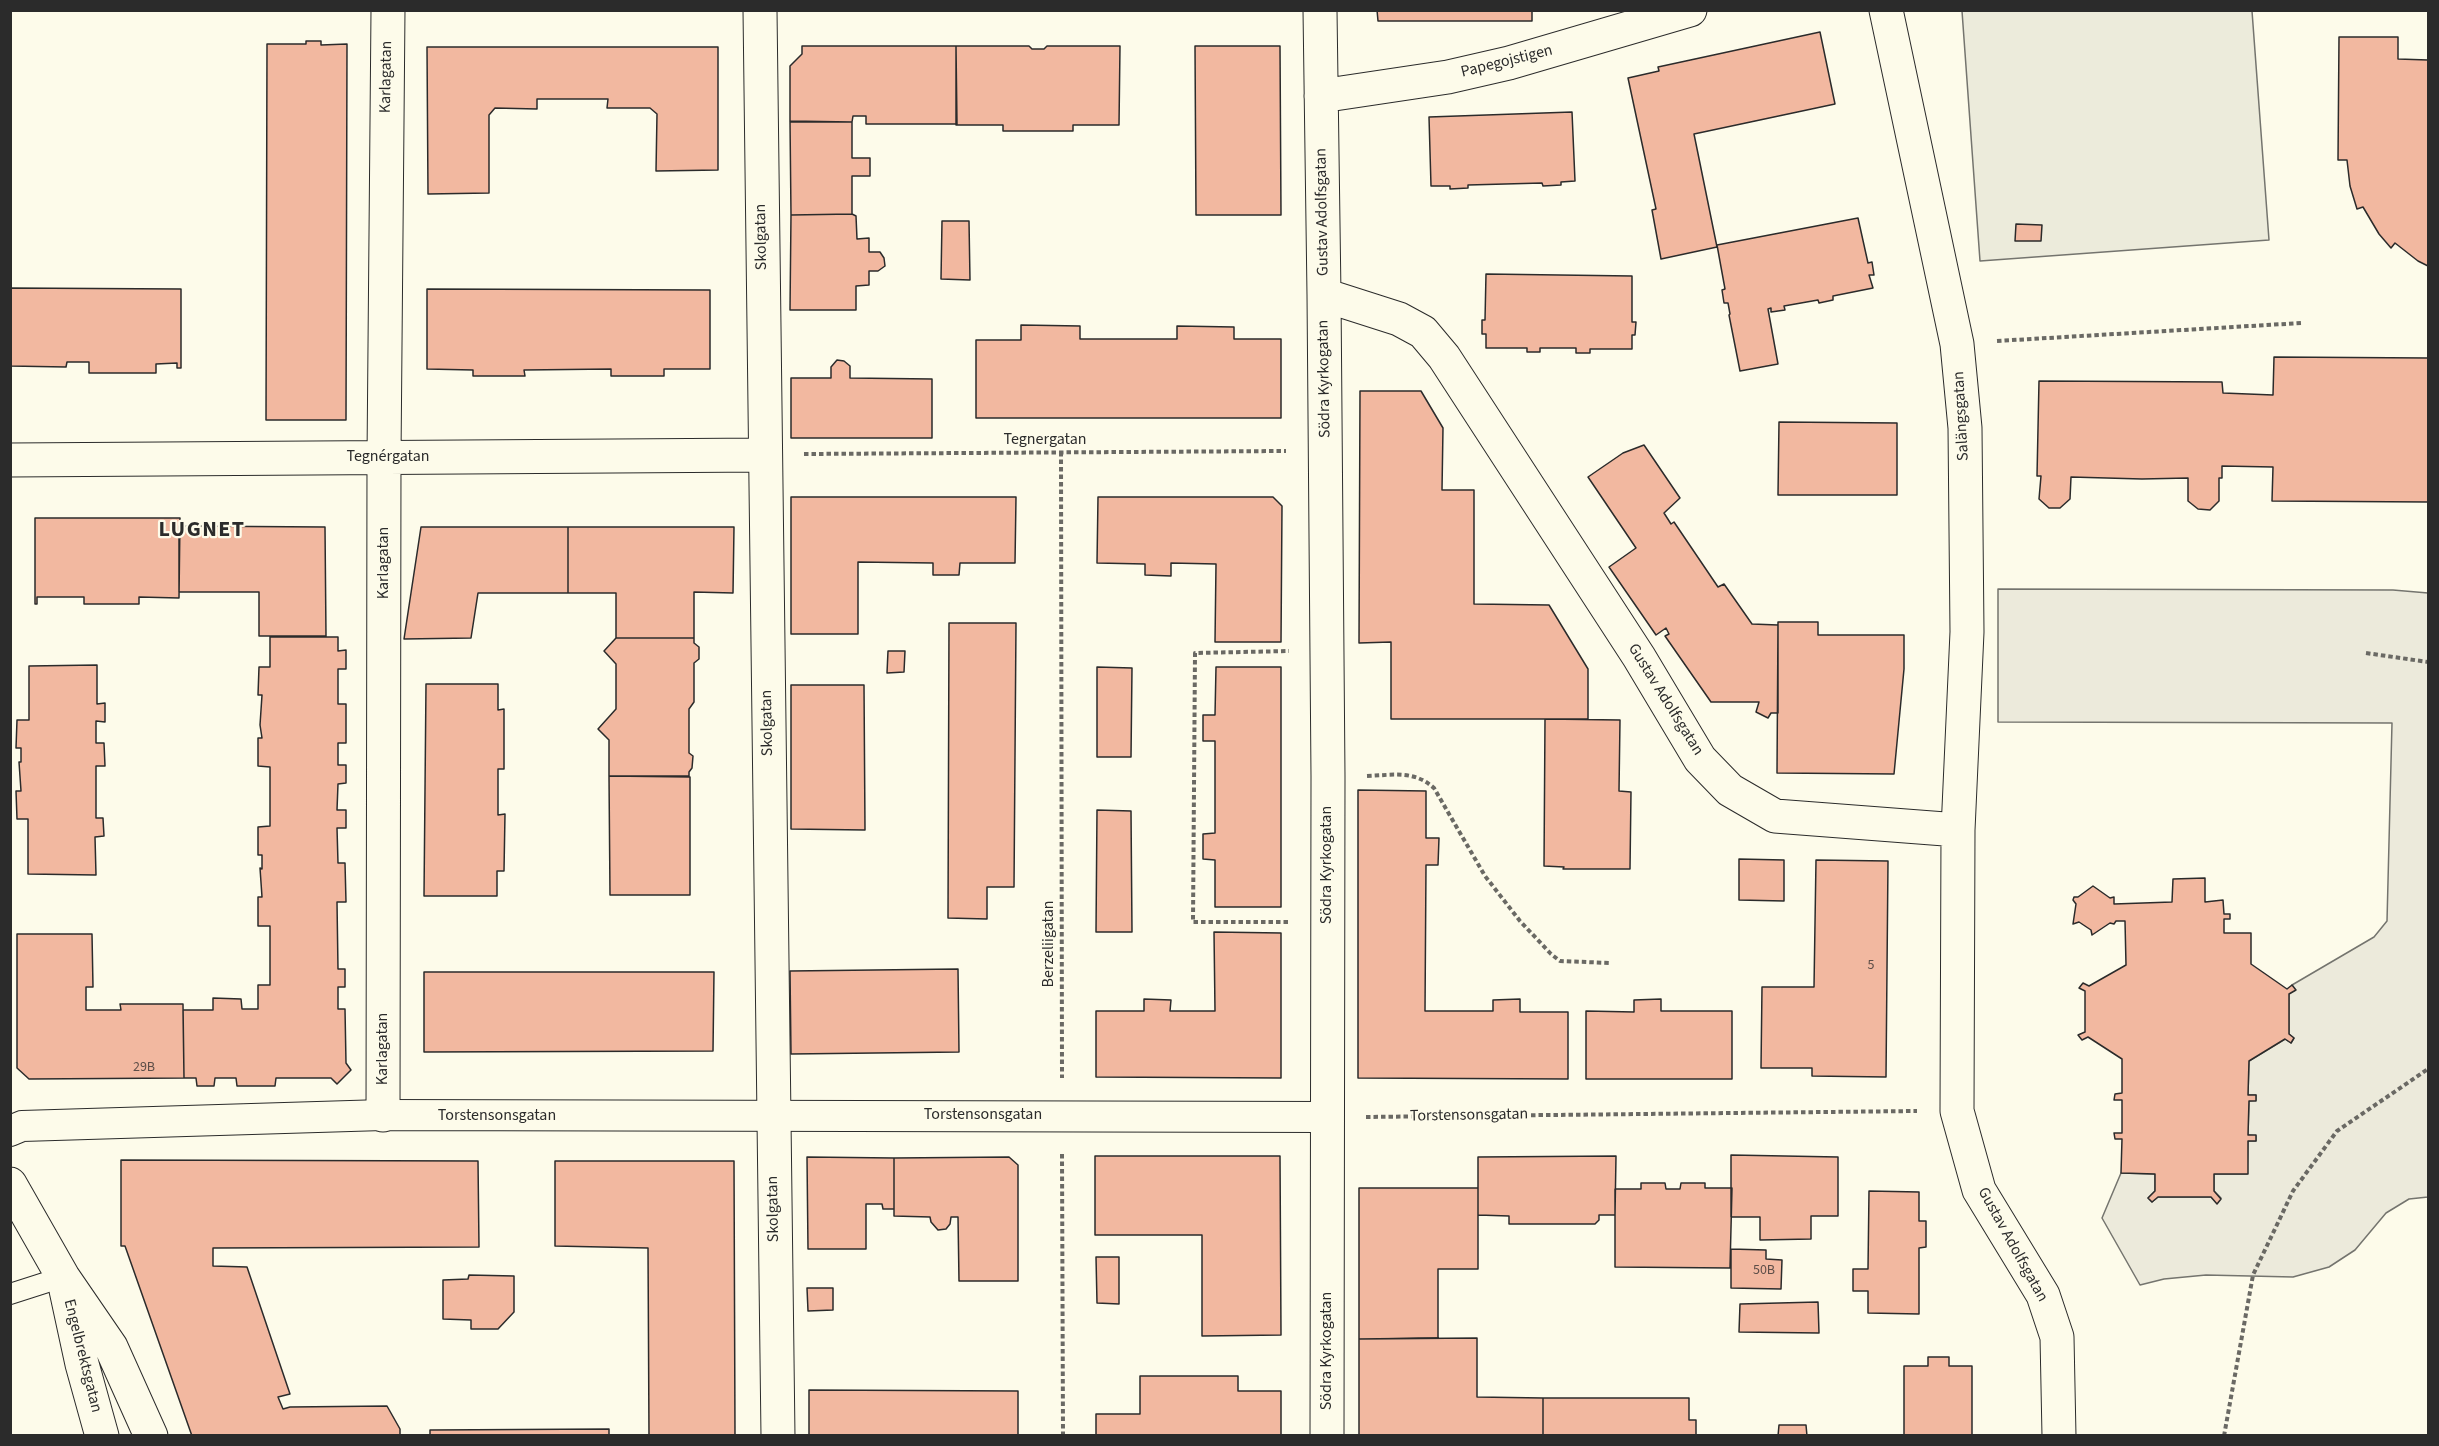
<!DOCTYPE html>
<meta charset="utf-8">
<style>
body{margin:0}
#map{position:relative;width:2439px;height:1446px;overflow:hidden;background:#fdfbea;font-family:"Source Sans 3",sans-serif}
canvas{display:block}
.frame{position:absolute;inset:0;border:12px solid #2b2b2b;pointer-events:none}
</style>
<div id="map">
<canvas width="2439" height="1446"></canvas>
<div class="frame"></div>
</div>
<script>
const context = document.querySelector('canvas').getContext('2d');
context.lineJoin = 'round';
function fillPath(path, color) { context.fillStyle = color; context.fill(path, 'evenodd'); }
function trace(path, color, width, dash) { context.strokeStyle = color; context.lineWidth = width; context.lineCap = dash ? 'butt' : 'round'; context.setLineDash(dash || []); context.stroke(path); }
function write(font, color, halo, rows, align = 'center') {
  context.font = font + ' "Source Sans 3",sans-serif'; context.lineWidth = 4.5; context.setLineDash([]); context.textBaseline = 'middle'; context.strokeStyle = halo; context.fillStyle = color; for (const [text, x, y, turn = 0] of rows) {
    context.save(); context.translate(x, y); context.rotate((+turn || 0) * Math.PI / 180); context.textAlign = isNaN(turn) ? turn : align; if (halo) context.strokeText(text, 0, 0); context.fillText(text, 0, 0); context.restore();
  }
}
const green = new Path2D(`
 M1962 11H2252L2269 240 1980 261Z`);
const parking = new Path2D(`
 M1998 589 2393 590 2428 593V1197L2409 1199 2386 1213 2355 1250 2329 1267 2293 1277 2206 1275 2164 1279 2140 1285 2102 1218 2121 1173 2155 1174V1191L2148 1198 2152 1202 2158 1197H2211L2217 1203 2221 1198 2214 1191V1174H2247L2248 1141H2256V1136L2248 1135 2249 1101 2256 1100V1095H2248L2249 1061 2285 1039 2291 1043 2294 1038 2289 1034V994L2295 990 2292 985 2374 937 2387 921 2392 723 1998 722Z`);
const building = new Path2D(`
 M1377 10H1532V21H1378Z
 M1820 32 1835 104 1694 134 1717 247 1661 259 1652 210 1656 209 1628 78 1659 71 1658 67Z
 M2339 37H2398V59L2428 60V266L2418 261 2395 243 2391 248 2379 234 2363 207 2357 209 2350 186 2347 160H2338Z
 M306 41H321V45L347 44 346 420H266L267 44H306Z
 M802 46H956L957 124H866V116H853L852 122H790V66L802 54Z
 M956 46H1029L1032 49H1044L1047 46H1120L1119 125H1073V131H1003V125H956Z
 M1195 46H1280L1281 215H1196Z
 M427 47H718V170L656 171 657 114 650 108H607L608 99H537V109L495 108 489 115V193L428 194Z
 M1572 112 1575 181 1561 182V185L1543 186 1542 183 1468 185V188L1450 189V186H1431L1429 117Z
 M790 121 852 122V158H870V176H852V214L791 215Z
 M852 214 856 216 857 239 869 238V252H880L884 258 885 266 878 271H869V285L856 286V310H790L791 215Z
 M1858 218 1868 263 1872 262 1874 275H1869L1873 288 1833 296V300L1819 303 1818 300 1784 306 1785 310 1771 312V308L1768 309 1778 364 1740 371 1729 315 1730 314 1728 303H1724L1722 290 1725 289 1717 245Z
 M942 221H969L970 280 941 279Z
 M2016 224 2042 225 2041 241H2015Z
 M1486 274 1632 276V322H1636L1635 335H1632V349H1590V353H1576V348H1540V352H1527V348H1486V334H1482V320H1485Z
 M10 288 181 289V368H177V363L156 364V373H89V362H67L66 367 10 366Z
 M427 289 710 290V369H664V376H611V369L524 370 525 376H473V370L427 369Z
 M1021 325 1080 326V339H1177V326L1234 327V339H1281V418H976V340H1021Z
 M2274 357 2428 358V502L2272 501 2273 467 2222 466V478H2219V501L2210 510 2198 509 2188 501V478L2142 479 2071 477 2070 499 2060 508H2049L2039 499 2041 476H2037L2039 381 2222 382 2223 393 2273 395Z
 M837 360 844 361 850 366V378L932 379V438H791V378H831V367Z
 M1360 391H1421L1443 428 1442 490H1474V604L1549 605 1588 669V719H1391V642L1359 643Z
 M1779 422 1897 423V495H1778Z
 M1644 445 1680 498 1664 513 1671 524 1674 522 1718 587 1724 584 1752 624 1778 625V713H1771L1768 718 1756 712 1759 702H1711L1665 636 1669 634 1666 628 1656 635 1609 567 1636 548 1588 477 1623 453Z
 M791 497H1016L1015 563H960L959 575H933V563L858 562V634H791Z
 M1098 497H1273L1282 506 1281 642H1215L1216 564 1171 563V576L1145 575V564L1097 563Z
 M35 518H180L179 598 139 597V604H84V597H37V604H35Z
 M179 526 325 527 326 636H259V592H179Z
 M421 527H568V593H478L471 638 404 639Z
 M568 527H734L733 593 694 592V638H616V593H568Z
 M1778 622H1818V635H1904V669L1894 774 1777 773Z
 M949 623H1016L1014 887H987V919L948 918Z
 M270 637H338V651L346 650V669H338V704H346V743H338V765H346V783L338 784 337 810H346V828H337L338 863H345L346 902H337L338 969H345V987H338V1009H345L346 1063 351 1070 337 1084 331 1078H276L275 1086H237L236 1078H215L214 1086H197L196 1078H184L183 1010H213V998L241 999 242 1009H258V985H270V926H258V897H262L260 868 262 869V855H258V827L270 826V767L258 766V738H262L260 725 262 695H258L259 667H270Z
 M616 638H694V643L699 647V659L694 663V702L689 709V753L693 756 692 768 689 772V776H609V740L598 729 616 709V664L604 651Z
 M888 651H905L904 672 887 673Z
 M97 665V704L105 703V722L96 721V743H104L105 766H96V818H103L104 836 95 837 96 875 28 874V819H17L16 791H21L19 762H21V748H16L17 720H29V666Z
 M1097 667 1132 668 1131 757H1097Z
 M1216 667H1281V907H1215V860L1203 859V834L1215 833V741H1203V715H1215Z
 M426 684H498V710L504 709V769H498V815L505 814 504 871H497V896H424Z
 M791 685H864L865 830 791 829Z
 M1545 719 1620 720 1619 791 1631 792 1630 869H1563L1564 867 1544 866Z
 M609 776 690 777V895H610Z
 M1358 790 1426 791V838H1439L1438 865H1426L1425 1011H1493V1000L1520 999V1012H1568V1079L1358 1078Z
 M1097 810 1131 811 1132 932H1096Z
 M1739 859 1784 860V901L1739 900Z
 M1816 860 1888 861 1886 1077 1812 1076V1068H1761L1762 987H1814Z
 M2205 878V902L2223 900 2224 914H2230V919H2224V933H2251V964L2287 989 2292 985 2296 990 2289 994V1034L2294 1038 2291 1043 2285 1039 2249 1061 2248 1095H2256V1101H2249L2248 1135H2256V1141H2248V1174H2214V1191L2221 1199 2217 1204 2211 1197H2158L2152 1202 2148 1198 2155 1191V1174L2121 1173 2122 1139H2115L2114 1133H2122V1100H2114L2115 1094 2122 1093V1059L2088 1037 2082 1040 2078 1035 2085 1032V991L2079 988 2083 983 2089 986 2126 965 2125 921H2116L2114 924 2110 923 2092 935 2091 930 2079 922 2073 924 2076 904 2073 900 2074 897H2078L2093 886 2110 898 2114 897V904L2172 902 2173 879Z
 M1214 932 1281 933V1078L1096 1077V1011H1144V999L1171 1000 1170 1011H1215Z
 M17 934H92L93 987H86V1010H121L120 1004H183L184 1078 29 1079 17 1068Z
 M958 969 959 1052 791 1054 790 971Z
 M424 972H714L713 1051 424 1052Z
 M1661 999V1011H1732V1079H1586V1011L1634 1012V1000Z
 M1731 1155 1838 1157V1216H1811V1239L1760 1240V1217H1731Z
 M1095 1156H1280L1281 1335 1202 1336V1235H1095Z
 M1616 1156 1615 1215H1599V1220L1595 1224H1509V1216L1478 1215V1157Z
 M807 1157 894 1158V1209H883L882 1204H866V1249H808Z
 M1009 1157 1018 1165V1281H959L958 1217H951L950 1224 946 1229 938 1230 931 1222 930 1217 894 1216V1158Z
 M121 1160 478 1161 479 1247 213 1248V1266L247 1267 290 1394 278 1397 283 1409 290 1407 387 1406 400 1429V1436H192L125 1246H121Z
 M555 1161H734L735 1436H649L648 1248 555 1246Z
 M1641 1183H1665L1666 1189H1680L1681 1183H1705V1188H1732L1730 1268 1615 1267V1189H1641Z
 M1359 1188H1478V1269H1438V1338L1359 1339Z
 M1869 1191 1919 1192V1221H1926V1247L1919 1248V1314L1868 1313V1291H1853V1269H1868Z
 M1731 1249 1766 1250V1259L1782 1260 1781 1289 1731 1288Z
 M1096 1257H1119V1304L1097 1303Z
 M469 1275 514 1276V1312L498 1329H471V1320L443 1319V1280L468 1279Z
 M807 1288H833V1310L808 1311Z
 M1818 1302 1819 1333 1739 1332 1740 1304Z
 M1477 1338V1397L1543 1398V1436H1359V1339Z
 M1928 1357H1949V1366H1972V1436H1904V1366H1928Z
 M1140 1376H1238V1391H1281V1436H1096V1414H1140Z
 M809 1390 1018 1391V1436H809Z
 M1543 1398H1689V1420H1696V1436H1543Z
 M1779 1425H1806L1807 1436H1778Z
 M609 1429V1436H430V1430Z`);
const path = new Path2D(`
 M1997 341 2301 323
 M1061 452 1062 1078
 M804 454 1286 451
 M2366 653 2428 662
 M1367 776C1393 775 1414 770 1434 788L1485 876 1520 921 1551 954 1560 961 1610 963
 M1288 922H1193L1195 653 1289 651
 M1366 1117 1917 1111
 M1062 1154 1063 1436
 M2224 1436 2253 1275 2293 1191 2337 1131 2428 1069`);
const service = new Path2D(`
 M10 1294 63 1277`);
const pedestrian = new Path2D(`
 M10 1131 22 1126 383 1115 1326 1117`);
const minor = new Path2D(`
 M760 10 778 1436
 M1320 10 1324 295 1399 319 1423 332 1444 357 1639 657 1700 759 1730 790 1775 816 1958 830
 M1886 10 1957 344 1965 428 1967 632 1958 830 1957 1111 1979 1190 2043 1295 2057 1337 2059 1436
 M1321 96 1448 77 1509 63 1690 10
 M1324 295 1328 776 1327 1436
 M10 460 765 455
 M383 1115 384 457 388 10
 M10 1184 63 1277 111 1347 151 1436
 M66 1290 82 1364 102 1436`);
const numberNames = [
 ["5",1871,966],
 ["29B",144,1068],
 ["50B",1764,1271]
];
const streetNames = [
 ["Papegojstigen",1507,62,-14],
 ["Karlagatan",387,77,-89],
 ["Gustav Adolfsgatan",1323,212,-91],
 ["Skolgatan",762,237,-91],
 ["Södra Kyrkogatan",1325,379,-91],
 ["Salängsgatan",1962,416,-93],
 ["Tegnergatan",1045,440],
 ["Tegnérgatan",388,457],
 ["Karlagatan",384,563,-90],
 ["Gustav Adolfsgatan",1665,700,58],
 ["Skolgatan",768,723,-91],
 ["Södra Kyrkogatan",1327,865,-90],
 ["Berzeliigatan",1049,944,-90],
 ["Karlagatan",383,1049,-90],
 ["Torstensonsgatan",983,1115],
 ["Torstensonsgatan",497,1116],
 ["Torstensonsgatan",1469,1116,-1],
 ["Skolgatan",774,1209,-91],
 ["Gustav Adolfsgatan",2012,1245,61],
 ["Södra Kyrkogatan",1327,1351,-90],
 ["Engelbrektsgatan",82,1356,76]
];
const districtNames = [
 ["LUGNET",202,531]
];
fillPath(green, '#ecebdb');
trace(green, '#74746e', 1.5);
fillPath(parking, '#eceadb');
trace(parking, '#74746e', 1.5);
fillPath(building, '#f2b8a0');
trace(building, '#2b2b2b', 1.5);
trace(service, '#2b2b2b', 22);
trace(pedestrian, '#2b2b2b', 32);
trace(minor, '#2b2b2b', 35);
trace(path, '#6a6964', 4, [4.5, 3]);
trace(service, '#fdfbea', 20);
trace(pedestrian, '#fdfbea', 30);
trace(minor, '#fdfbea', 33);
write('14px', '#5d4e48', null, numberNames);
write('16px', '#2b2b2b', '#fdfbea', streetNames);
context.letterSpacing = '1.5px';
write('bold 22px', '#2b2b2b', '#fdfbea', districtNames);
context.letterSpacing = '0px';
</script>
